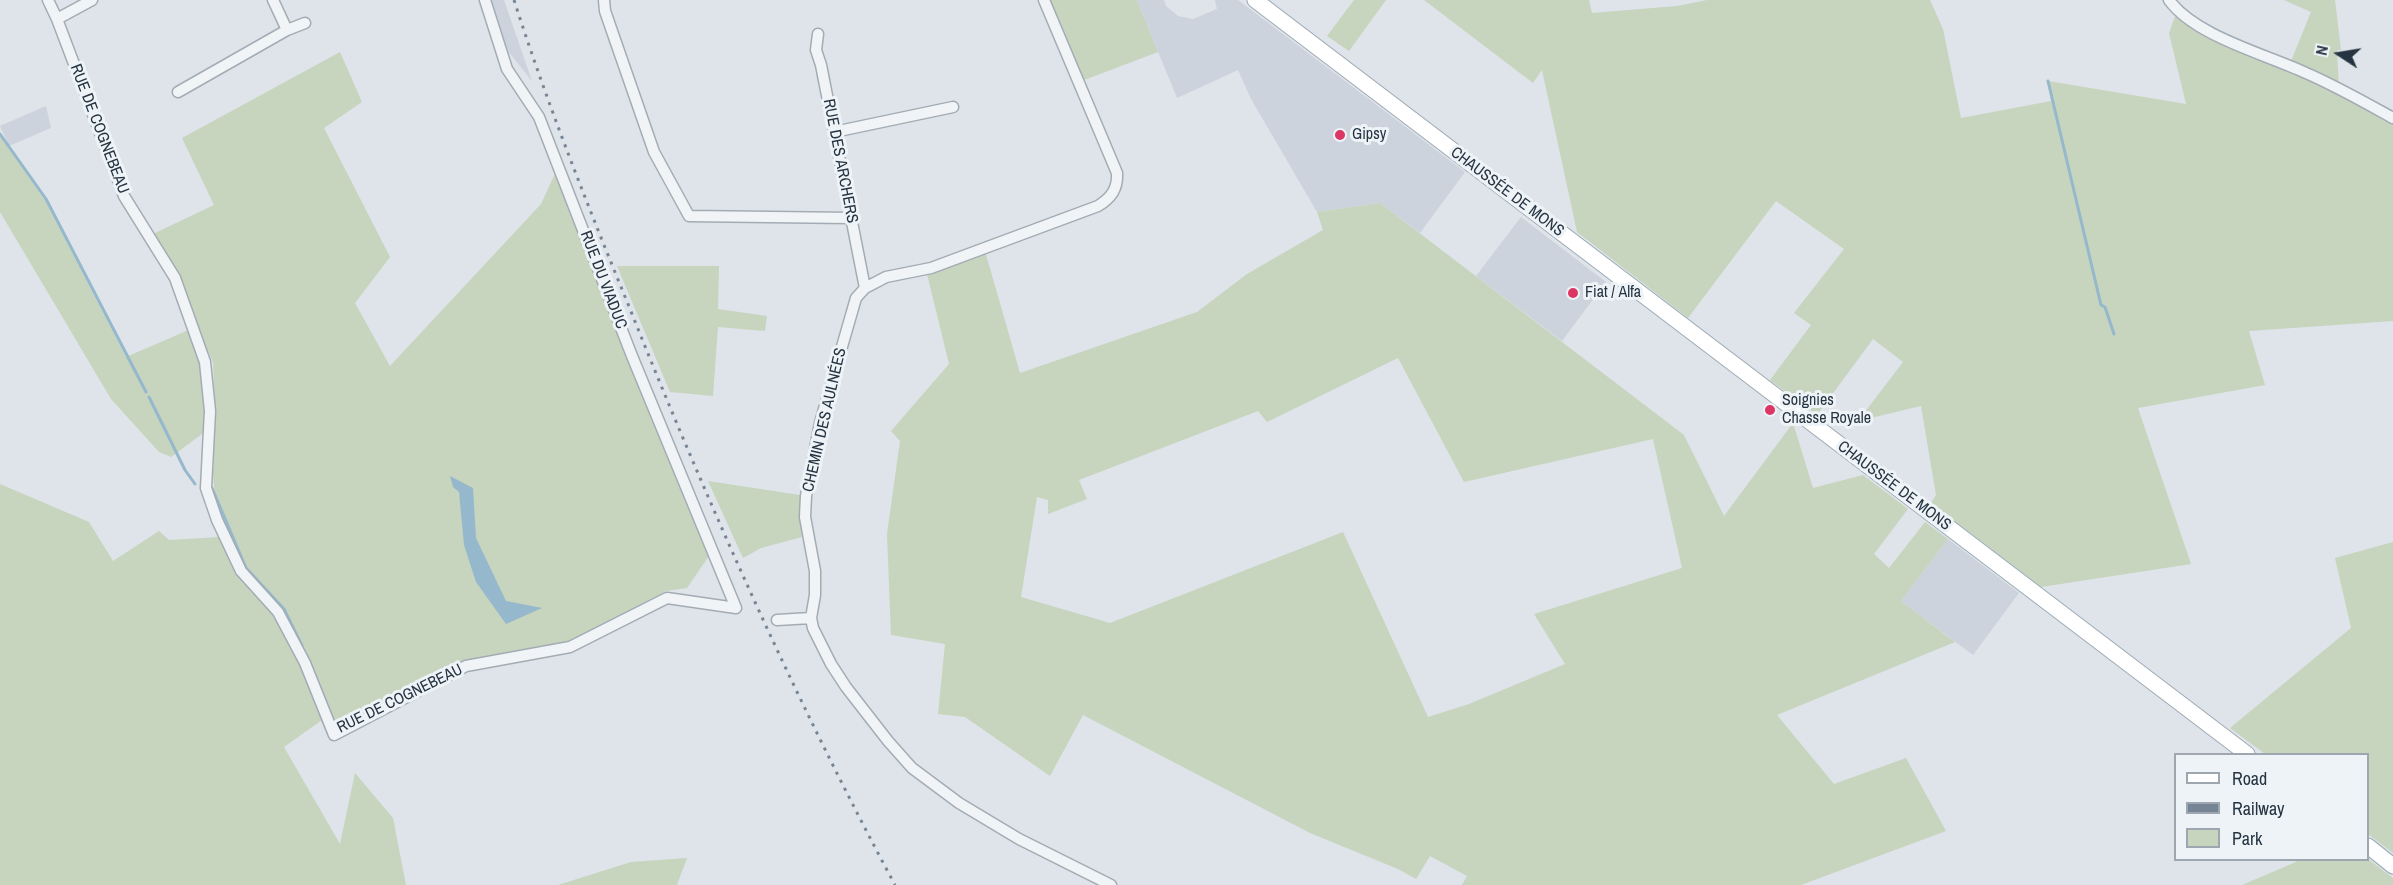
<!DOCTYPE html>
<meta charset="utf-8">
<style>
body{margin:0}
#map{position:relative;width:2393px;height:885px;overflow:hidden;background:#dee4e9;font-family:"Archivo Narrow",sans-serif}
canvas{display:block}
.legend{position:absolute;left:2174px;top:753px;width:195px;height:108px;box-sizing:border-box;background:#eef3f7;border:2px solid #9ea7af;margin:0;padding:8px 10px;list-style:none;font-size:18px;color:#263442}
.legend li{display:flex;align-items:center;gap:12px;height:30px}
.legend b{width:30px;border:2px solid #9ea7af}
.north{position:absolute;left:2309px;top:24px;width:60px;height:60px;-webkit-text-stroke:4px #eef3f7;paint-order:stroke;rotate:282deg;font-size:16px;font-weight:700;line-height:24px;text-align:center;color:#263442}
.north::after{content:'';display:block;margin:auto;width:21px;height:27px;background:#263442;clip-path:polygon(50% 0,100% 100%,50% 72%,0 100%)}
</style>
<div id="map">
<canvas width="2393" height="885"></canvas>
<ul class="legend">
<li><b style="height:8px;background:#fff"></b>Road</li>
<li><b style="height:8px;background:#768595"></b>Railway</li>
<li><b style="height:16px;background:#c7d4be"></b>Park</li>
</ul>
<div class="north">N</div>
</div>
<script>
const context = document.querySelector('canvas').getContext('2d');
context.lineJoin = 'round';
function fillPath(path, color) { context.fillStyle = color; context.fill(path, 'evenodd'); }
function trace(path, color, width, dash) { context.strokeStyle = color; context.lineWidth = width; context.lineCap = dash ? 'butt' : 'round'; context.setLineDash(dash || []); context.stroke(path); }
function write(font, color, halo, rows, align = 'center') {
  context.font = font + ' "Archivo Narrow",sans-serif'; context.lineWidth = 6; context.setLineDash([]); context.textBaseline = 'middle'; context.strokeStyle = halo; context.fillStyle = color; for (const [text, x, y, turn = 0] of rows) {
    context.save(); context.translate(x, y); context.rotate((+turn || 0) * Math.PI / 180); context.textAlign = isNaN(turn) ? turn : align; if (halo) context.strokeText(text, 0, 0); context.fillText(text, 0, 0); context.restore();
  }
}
const built = new Path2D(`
 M491 0H504L532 81 508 51Z
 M1137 0H1164L1166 6 1178 16 1193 19 1217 9 1215 0H1238L1465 172 1420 233 1380 203 1317 212 1251 99 1238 70 1177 98Z
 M46 106 51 128 9 146 0 126Z
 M1521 217 1606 282 1562 341 1476 276Z
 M1948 539 2019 593 1973 655 1901 601Z`);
const green = new Path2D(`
 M1044 0H1137L1158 52 1079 82Z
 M1354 0H1386L1349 51 1327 36Z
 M1424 0H1589L1592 13 1677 6 1707 0H1930L1943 29 1961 118 2051 101 2048 81 2186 104 2169 33 2177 11 2289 66 2311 12 2284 0H2335L2341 50H2337L2339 89 2393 118V321L2249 331 2265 385 2138 408 2191 564 2041 587 1931 503 1936 495 1921 406 1858 421 1903 362 1873 339 1817 415 1770 380 1811 325 1794 313 1844 249 1776 201 1688 318 1577 232 1542 70 1533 83Z
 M340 52 362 102 324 128 390 257 355 303 390 366 541 204 558 167 709 556 687 588 666 591 568 643 464 663 342 726 322 720 284 747 340 844 355 773 393 818 406 885H0V484L89 522 113 561 159 531 169 540 219 537 213 475 215 409 213 362 153 234 214 205 182 138Z
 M0 136 45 200 126 357 191 329C204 366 205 393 206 431L171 457 159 452 111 399 0 212Z
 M1380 203 1684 435 1724 516 1793 423 1813 488 1863 475 1908 509 1874 554 1889 568 1925 522 1948 539 1901 601 1955 642 1777 715 1834 784 1906 758 1946 831 1801 885H1462L1467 876 1430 856 1416 879 1398 869 1310 833 1083 715 1050 776 965 717 938 714 945 644 891 635 887 534 900 441 891 431 949 364 927 274 985 251 1020 373 1197 312 1247 274 1323 230 1317 212ZM1398 358 1464 482 1653 439 1682 568 1534 614 1565 664 1469 704 1428 717 1343 532 1110 623 1021 597 1037 497 1048 500V514L1087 499 1079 480 1258 411 1267 422Z
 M617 266H719L718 309 767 316 765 331 718 327 713 396 670 392Z
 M708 481 800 495 802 537 761 548 743 558Z
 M2393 542V853L2368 834V754H2265L2230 728 2351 628 2335 558Z
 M687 858 677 885H558L631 862Z
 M2368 859 2393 878V885H2242L2296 862 2295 860Z`);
const water = new Path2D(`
 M450 476 473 488 476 538 506 601 542 608 506 624 476 582 464 545 459 492 453 487Z`);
const stream = new Path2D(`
 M2048 81 2101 305 2105 307 2114 334
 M0 134 46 199 146 392
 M149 397 185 470 195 484
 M212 488 246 568 284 609 302 646`);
const street = new Path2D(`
 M48 0 57 19 124 196 175 278 205 362 210 411 206 488 217 520 241 571 278 612 305 663 334 735 466 666 570 647 667 598 736 608 632 356 539 117 507 69 485 0
 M273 0 287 30
 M604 0 605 11 654 152 689 216 851 218
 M1044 0 1117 173C1118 189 1111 198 1098 206L931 268 886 277 865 288 856 298 820 423 806 496 805 517 815 571V595L811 618 813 628 831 664 846 687 888 741 912 768 959 803 1019 839 1111 885
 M2169 0C2195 36 2265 54 2306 73 2336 86 2364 102 2393 118
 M57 19 92 0
 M818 34 816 50 821 65 865 288
 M178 92 287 30 305 23
 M834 132 953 107
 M777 620 811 618`);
const primary = new Path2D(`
 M1255 0 2247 754
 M2368 846 2393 866`);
const rail = new Path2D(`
 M514 0C547 103 587 204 628 304 707 502 794 697 895 885`);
const markers = [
 [1340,135,6,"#dc3664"],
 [1573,293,6,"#dc3664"],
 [1770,410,6,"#dc3664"]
];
const streetNames = [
 ["RUE DE COGNEBEAU",99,129,69],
 ["RUE DES ARCHERS",840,161,79],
 ["CHAUSSÉE DE MONS",1507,192,37],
 ["RUE DU VIADUC",603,280,69],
 ["CHEMIN DES AULNÉES",825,420,-77],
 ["CHAUSSÉE DE MONS",1894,486,37],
 ["RUE DE COGNEBEAU",400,699,-26]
];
const poiNames = [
 ["Gipsy",1352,135],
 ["Fiat / Alfa",1585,293],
 ["Soignies",1782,401],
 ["Chasse Royale",1782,419]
];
fillPath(built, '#ccd3dc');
fillPath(green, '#c7d4be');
fillPath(water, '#95b8cd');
trace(stream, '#95b8cd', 3);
trace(street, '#a3acb4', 13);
trace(primary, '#9caab6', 17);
trace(street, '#f1f4f7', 10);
trace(primary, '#fff', 15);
trace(rail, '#768595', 3, [3, 6]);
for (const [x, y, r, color] of markers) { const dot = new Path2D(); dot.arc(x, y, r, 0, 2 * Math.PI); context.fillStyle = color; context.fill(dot); trace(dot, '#eef3f7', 2); }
write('16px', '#263442', '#eef3f7', streetNames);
write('16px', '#263442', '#eef3f7', poiNames, 'left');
</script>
